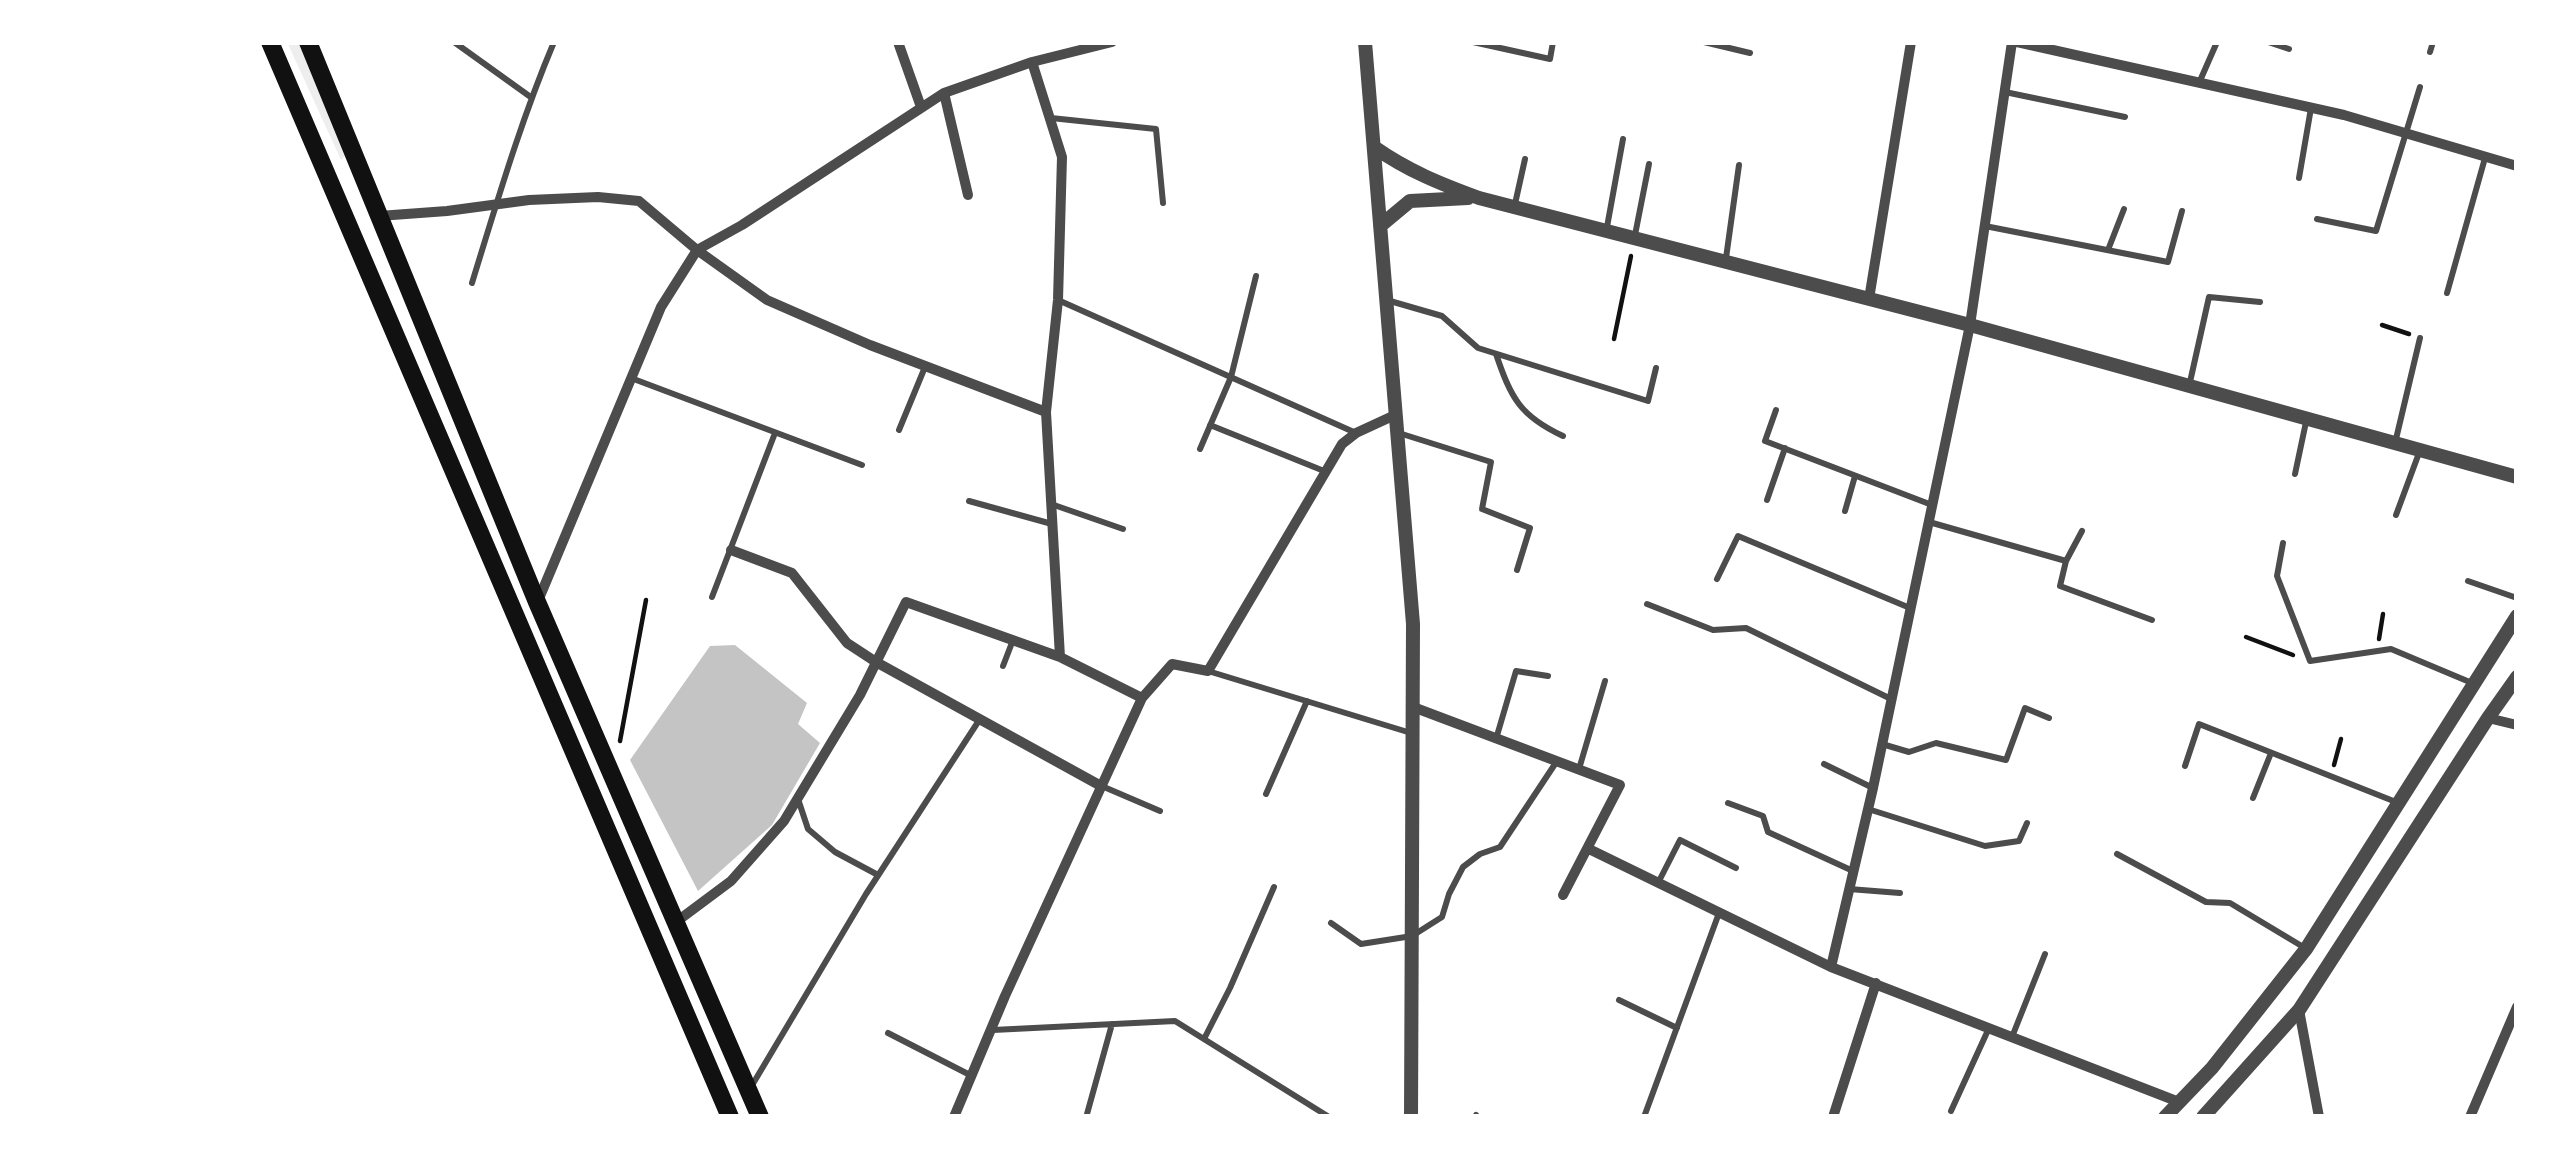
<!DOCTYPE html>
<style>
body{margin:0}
#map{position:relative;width:2559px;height:1159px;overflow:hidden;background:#fff;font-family:Poppins,sans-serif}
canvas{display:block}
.frame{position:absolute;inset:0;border:45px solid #fff;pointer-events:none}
</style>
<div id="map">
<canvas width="2559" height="1159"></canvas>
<div class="frame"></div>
</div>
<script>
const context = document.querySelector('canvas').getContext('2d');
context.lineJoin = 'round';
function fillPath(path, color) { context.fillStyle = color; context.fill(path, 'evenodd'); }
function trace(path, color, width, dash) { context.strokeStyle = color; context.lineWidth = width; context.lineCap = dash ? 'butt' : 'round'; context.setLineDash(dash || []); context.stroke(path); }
const green = new Path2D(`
 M287 42H300L347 153 341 160Z`);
const building = new Path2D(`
 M735 645 807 703 798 724 820 743 772 825 698 891 630 760 710 646Z`);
const path = new Path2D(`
 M2382 325 2409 334
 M1614 339 1631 256
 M2246 637 2293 655
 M2379 639 2383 614
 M620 741 646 600
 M2334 765 2341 739`);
const service = new Path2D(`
 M454 42 532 98
 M1473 42 1550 59 1553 42
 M1704 42 1750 53
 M2268 42 2289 49
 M2430 52 2433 42
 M2199 83 2217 42
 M2005 92 2125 117
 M1051 118 1156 129 1163 203
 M2299 178 2311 108
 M1515 204 1525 159
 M2317 219 2376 231 2420 87
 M1985 226 2168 262 2182 211
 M1607 227 1623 139
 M1635 235 1649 164
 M2108 250 2124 209
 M1726 258 1739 165
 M472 283C497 202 521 120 554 42
 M2447 293 2485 158
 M1058 300 1356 433
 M1390 301 1442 316 1478 348 1648 401 1656 368
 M1496 354C1511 398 1520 416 1563 436
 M631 378 862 465
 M2190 382 2209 297 2260 302
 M1776 410 1765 441 1932 505
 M1210 425 1324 471
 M899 430 925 367
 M1402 434 1491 462 1482 509 1530 528 1517 570
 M2396 439 2420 338
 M1200 449 1231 377 1256 276
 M2295 474 2306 422
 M1767 500 1785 448
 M969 501 1052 524
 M1054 505 1123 529
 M1845 511 1855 476
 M2396 515 2419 453
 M1929 522 2066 561 2060 586 2152 620
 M2283 543 2277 576 2310 661 2391 649 2472 683
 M2066 561 2082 531
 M1717 579 1738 536 1910 608
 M2468 581 2517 598
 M712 597 775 433
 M1647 604 1713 630 1746 628 1891 699
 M1003 666 1013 640
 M1208 671 1411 733
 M1496 739 1516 671 1548 676
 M1882 744 1909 752 1936 743 2006 760 2025 708 2049 718
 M1824 764 1873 788
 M2185 766 2199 724 2396 802
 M1579 769 1605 681
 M1104 787 1160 811
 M1266 794 1307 701
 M2253 798 2271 753
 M799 802 808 829 835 852 878 875
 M1728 803 1763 816 1768 832 1853 871
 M1868 809 1985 846 2019 841 2027 823
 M2117 854 2206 902 2230 903 2305 948
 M1658 883 1680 840 1736 868
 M1849 889 1900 893
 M1331 923 1361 944 1412 936 1442 917 1449 894 1463 867 1480 854 1500 847 1557 761
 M1619 1000 1677 1028
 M993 1030 1175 1021 1329 1117
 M888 1033 970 1075
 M2012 1037 2045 954
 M1204 1039 1230 988 1274 887
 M751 1087 866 894 978 722
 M1951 1111 1989 1028
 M1087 1114 1112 1024
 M1475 1117 1476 1115
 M1644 1117 1719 913`);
const minor = new Path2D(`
 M898 42 921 107
 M2017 42 2344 115 2517 166
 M1032 62 1062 157 1058 300 1046 412 1060 657
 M944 93 968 195
 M379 216 447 211 529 200 598 197 639 201 697 250 767 300 870 345 1046 412
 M1869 299 1911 42
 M731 550 792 573 847 643 876 662 1101 786
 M538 601 661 307 697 250 742 225 944 93 1032 62 1112 42
 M1413 707 1620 785 1563 895
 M2488 718 2517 725
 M1589 849 1831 967 2179 1102
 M676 922 731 881 784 821 860 695 906 602 1060 657 1142 698
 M1831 967 1873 788 1970 325 2012 42
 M2299 1010 2319 1117
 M954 1117 1005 996 1142 698 1172 664 1208 671 1342 444 1356 433 1395 415
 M1833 1117 1876 983
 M2470 1117 2517 1007`);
const tertiary = new Path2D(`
 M1365 42 1413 624 1411 1117
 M1374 147C1408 171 1441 184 1479 198L1970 325 2517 477
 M1380 226 1410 201 1468 198
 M2165 1117 2212 1068 2306 949 2517 616
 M2203 1117 2299 1010 2488 718 2517 677`);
const primary = new Path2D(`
 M270 42 730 1117
 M308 42 537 602 760 1117`);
fillPath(green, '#eee');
fillPath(building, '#c4c4c4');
trace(path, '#111', 4.5);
trace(service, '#4c4c4c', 6);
trace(minor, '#4c4c4c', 10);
trace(tertiary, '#4c4c4c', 14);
trace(primary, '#111', 18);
</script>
